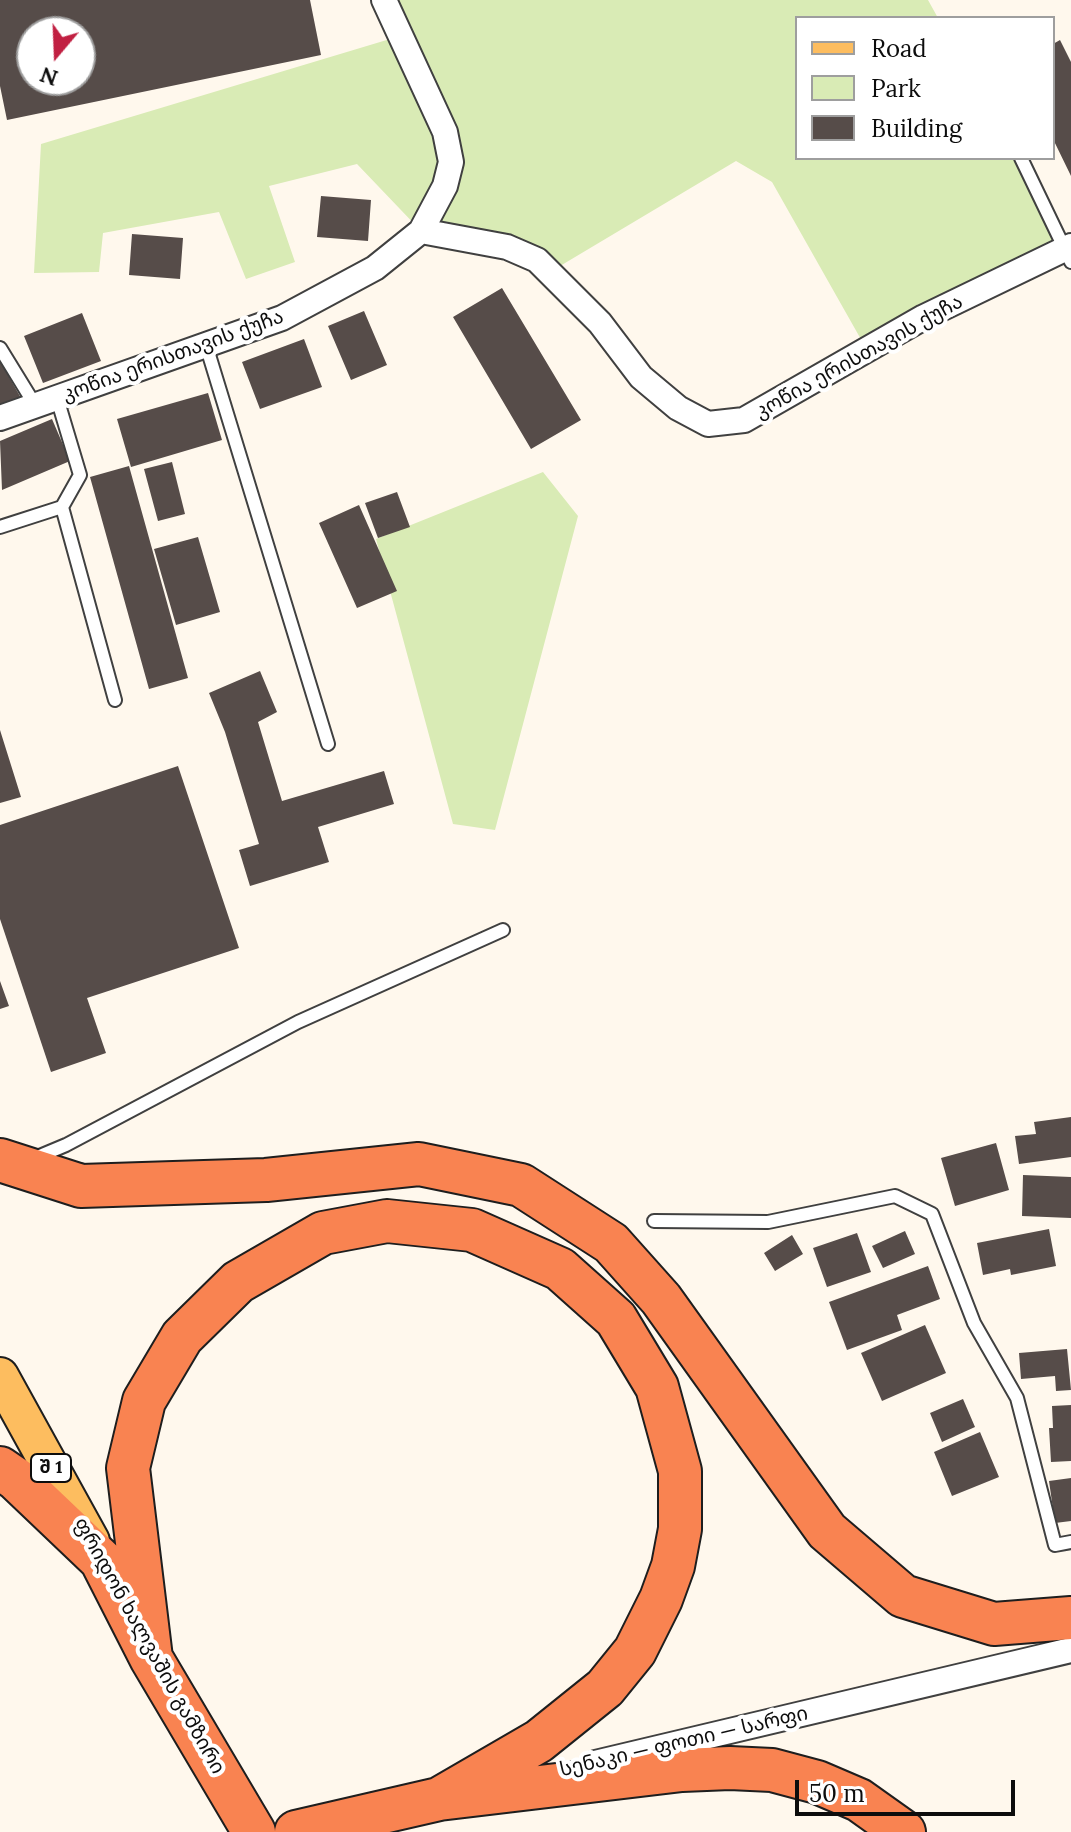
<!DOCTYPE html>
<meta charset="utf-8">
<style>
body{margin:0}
#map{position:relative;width:1071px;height:1832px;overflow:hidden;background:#fff8ed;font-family:Lora,serif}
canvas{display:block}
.legend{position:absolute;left:795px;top:16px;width:260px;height:144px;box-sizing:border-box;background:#fff;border:2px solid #9e9e9e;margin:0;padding:10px 14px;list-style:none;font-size:24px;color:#0d0d0d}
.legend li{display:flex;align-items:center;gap:16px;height:40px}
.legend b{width:40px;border:2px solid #9e9e9e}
.north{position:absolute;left:16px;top:16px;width:80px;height:80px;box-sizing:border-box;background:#fff;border:2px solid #9e9e9e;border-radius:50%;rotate:199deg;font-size:22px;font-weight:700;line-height:32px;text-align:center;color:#0d0d0d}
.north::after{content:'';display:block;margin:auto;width:28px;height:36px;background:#c12042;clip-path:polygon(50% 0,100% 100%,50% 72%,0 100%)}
.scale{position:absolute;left:795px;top:1780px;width:220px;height:36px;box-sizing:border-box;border:4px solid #0d0d0d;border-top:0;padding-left:10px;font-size:24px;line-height:28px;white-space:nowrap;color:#0d0d0d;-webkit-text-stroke:6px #fff;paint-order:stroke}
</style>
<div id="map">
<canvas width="1071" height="1832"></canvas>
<ul class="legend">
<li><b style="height:10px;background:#fdbd5f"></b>Road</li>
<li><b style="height:22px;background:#d9ebb5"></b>Park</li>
<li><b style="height:22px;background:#564c49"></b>Building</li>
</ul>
<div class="north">N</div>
<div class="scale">50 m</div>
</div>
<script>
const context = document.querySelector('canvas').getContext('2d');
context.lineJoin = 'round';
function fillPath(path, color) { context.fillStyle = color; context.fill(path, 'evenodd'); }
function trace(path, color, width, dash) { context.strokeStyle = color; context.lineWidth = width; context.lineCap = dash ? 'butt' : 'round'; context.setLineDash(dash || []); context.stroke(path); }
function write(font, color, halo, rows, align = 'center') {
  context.font = font + ' Lora,"Noto Sans Georgian",serif'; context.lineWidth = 8; context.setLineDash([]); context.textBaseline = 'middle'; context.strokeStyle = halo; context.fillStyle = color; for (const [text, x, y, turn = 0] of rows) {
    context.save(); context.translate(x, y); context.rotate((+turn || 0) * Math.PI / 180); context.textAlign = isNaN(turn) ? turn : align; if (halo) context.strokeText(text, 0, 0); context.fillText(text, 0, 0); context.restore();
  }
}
const green = new Path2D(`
 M384 0H928L938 18H797V158H1021L1065 249 867 350 772 182 736 161 550 272 421 231 357 164 269 186 295 262 246 279 219 212 103 233 99 272 34 273 41 144 400 36Z
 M543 472 578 516 495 830 453 824 376 539Z`);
const building = new Path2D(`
 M0 0H310L321 55 7 120 0 86ZM32 32H80V80H32Z
 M1060 40 1071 62V176L1053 139V44Z
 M321 196 371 200 368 241 317 237Z
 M132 234 183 238 180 279 129 275Z
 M502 288 581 420 531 449 453 317Z
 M364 311 387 365 351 380 328 326Z
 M82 313 101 361 43 383 24 336Z
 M304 339 322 387 260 409 242 362Z
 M0 361 21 398 0 406Z
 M208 393 222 440 131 467 117 419Z
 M52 419 70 461 2 490 0 441Z
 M172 462 185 514 158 521 144 469Z
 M129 466 188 678 149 689 90 477Z
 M397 492 410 527 378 538 365 503Z
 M359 505 397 591 357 608 319 523Z
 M198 537 220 612 176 625 154 549Z
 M260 671 277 712 258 722 282 801 384 771 394 804 318 827 329 862 250 886 239 850 259 844 225 732 209 693Z
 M0 730 21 797 0 803Z
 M178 766 239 948 87 998 106 1053 51 1072 0 919V825Z
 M0 981 9 1006 0 1009Z
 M1071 1117V1157L1019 1164 1015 1136 1036 1134 1034 1122Z
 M996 1143 1009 1190 955 1206 941 1158Z
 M1023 1175 1071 1177V1218L1022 1216Z
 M1049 1229 1056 1266 1011 1275 1010 1269 983 1275 977 1243Z
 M905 1231 915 1254 883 1268 872 1246Z
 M857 1233 871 1272 827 1287 813 1248Z
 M792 1235 803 1254 775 1271 764 1253Z
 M928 1266 940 1299 897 1315 902 1330 847 1350 829 1302Z
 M925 1325 946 1373 882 1401 861 1353Z
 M1067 1349 1071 1390 1056 1391 1055 1376 1021 1379 1019 1353Z
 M963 1399 975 1427 942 1442 930 1413Z
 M1071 1405V1461L1051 1462 1049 1428H1053L1052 1406Z
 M980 1432 999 1477 952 1496 934 1452Z
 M1071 1478V1521L1055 1523 1049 1481Z`);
const lane = new Path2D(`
 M1021 158 1071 262
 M206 345 328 744
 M0 348 35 405
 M57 398 80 475 62 507 115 700
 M0 527 62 507
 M35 1158 66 1145 298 1022 503 930
 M654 1221 768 1222 895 1196 932 1214 974 1323 1017 1398 1055 1545 1071 1542`);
const street = new Path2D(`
 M421 231 507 247 537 260 600 323 641 377 678 408 708 424 744 420 924 317 1071 246
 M0 418 282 318 375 268 421 231 445 186 451 162 445 132 384 0
 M595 1763 1071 1650`);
const primary = new Path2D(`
 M0 1376 91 1541`);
const highway = new Path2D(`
 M0 1160 81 1186 266 1180 419 1164 521 1185 611 1243 661 1299 827 1531 903 1596 994 1624 1071 1618
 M0 1468 16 1479 101 1560 151 1658 254 1832
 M151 1658 128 1468 144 1401 182 1337 238 1282 323 1233 387 1221 472 1230 560 1269 616 1319 657 1387 680 1471V1529L673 1566 661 1599 635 1651 605 1688 539 1741 439 1799
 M296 1832 439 1799 682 1770 730 1768 772 1770 817 1782 859 1800 904 1832`);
const shields = [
 [51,1468,40]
];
const shieldNames = [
 ["შ 1",51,1468]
];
const streetNames = [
 ["კოწია ერისთავის ქუჩა",173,356,-20],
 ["კოწია ერისთავის ქუჩა",859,357,-29],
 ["ფრიდონ ხალვაშის გამზირი",149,1646,61],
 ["სენაკი — ფოთი — სარფი",684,1742,-13]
];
fillPath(green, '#d9ebb5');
fillPath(building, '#564c49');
trace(lane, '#404040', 16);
trace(street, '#404040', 28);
trace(primary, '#1e1e1e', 40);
trace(highway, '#1e1e1e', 46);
trace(lane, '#fff', 12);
trace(street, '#fff', 24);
trace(primary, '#fdbd5f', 36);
trace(highway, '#f98351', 42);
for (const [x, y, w] of shields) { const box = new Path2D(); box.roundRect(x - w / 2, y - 14, w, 28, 6); context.fillStyle = '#fff'; context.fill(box); trace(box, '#0d0d0d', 2); }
write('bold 18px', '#0d0d0d', null, shieldNames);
write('20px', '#0d0d0d', '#fff', streetNames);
</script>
